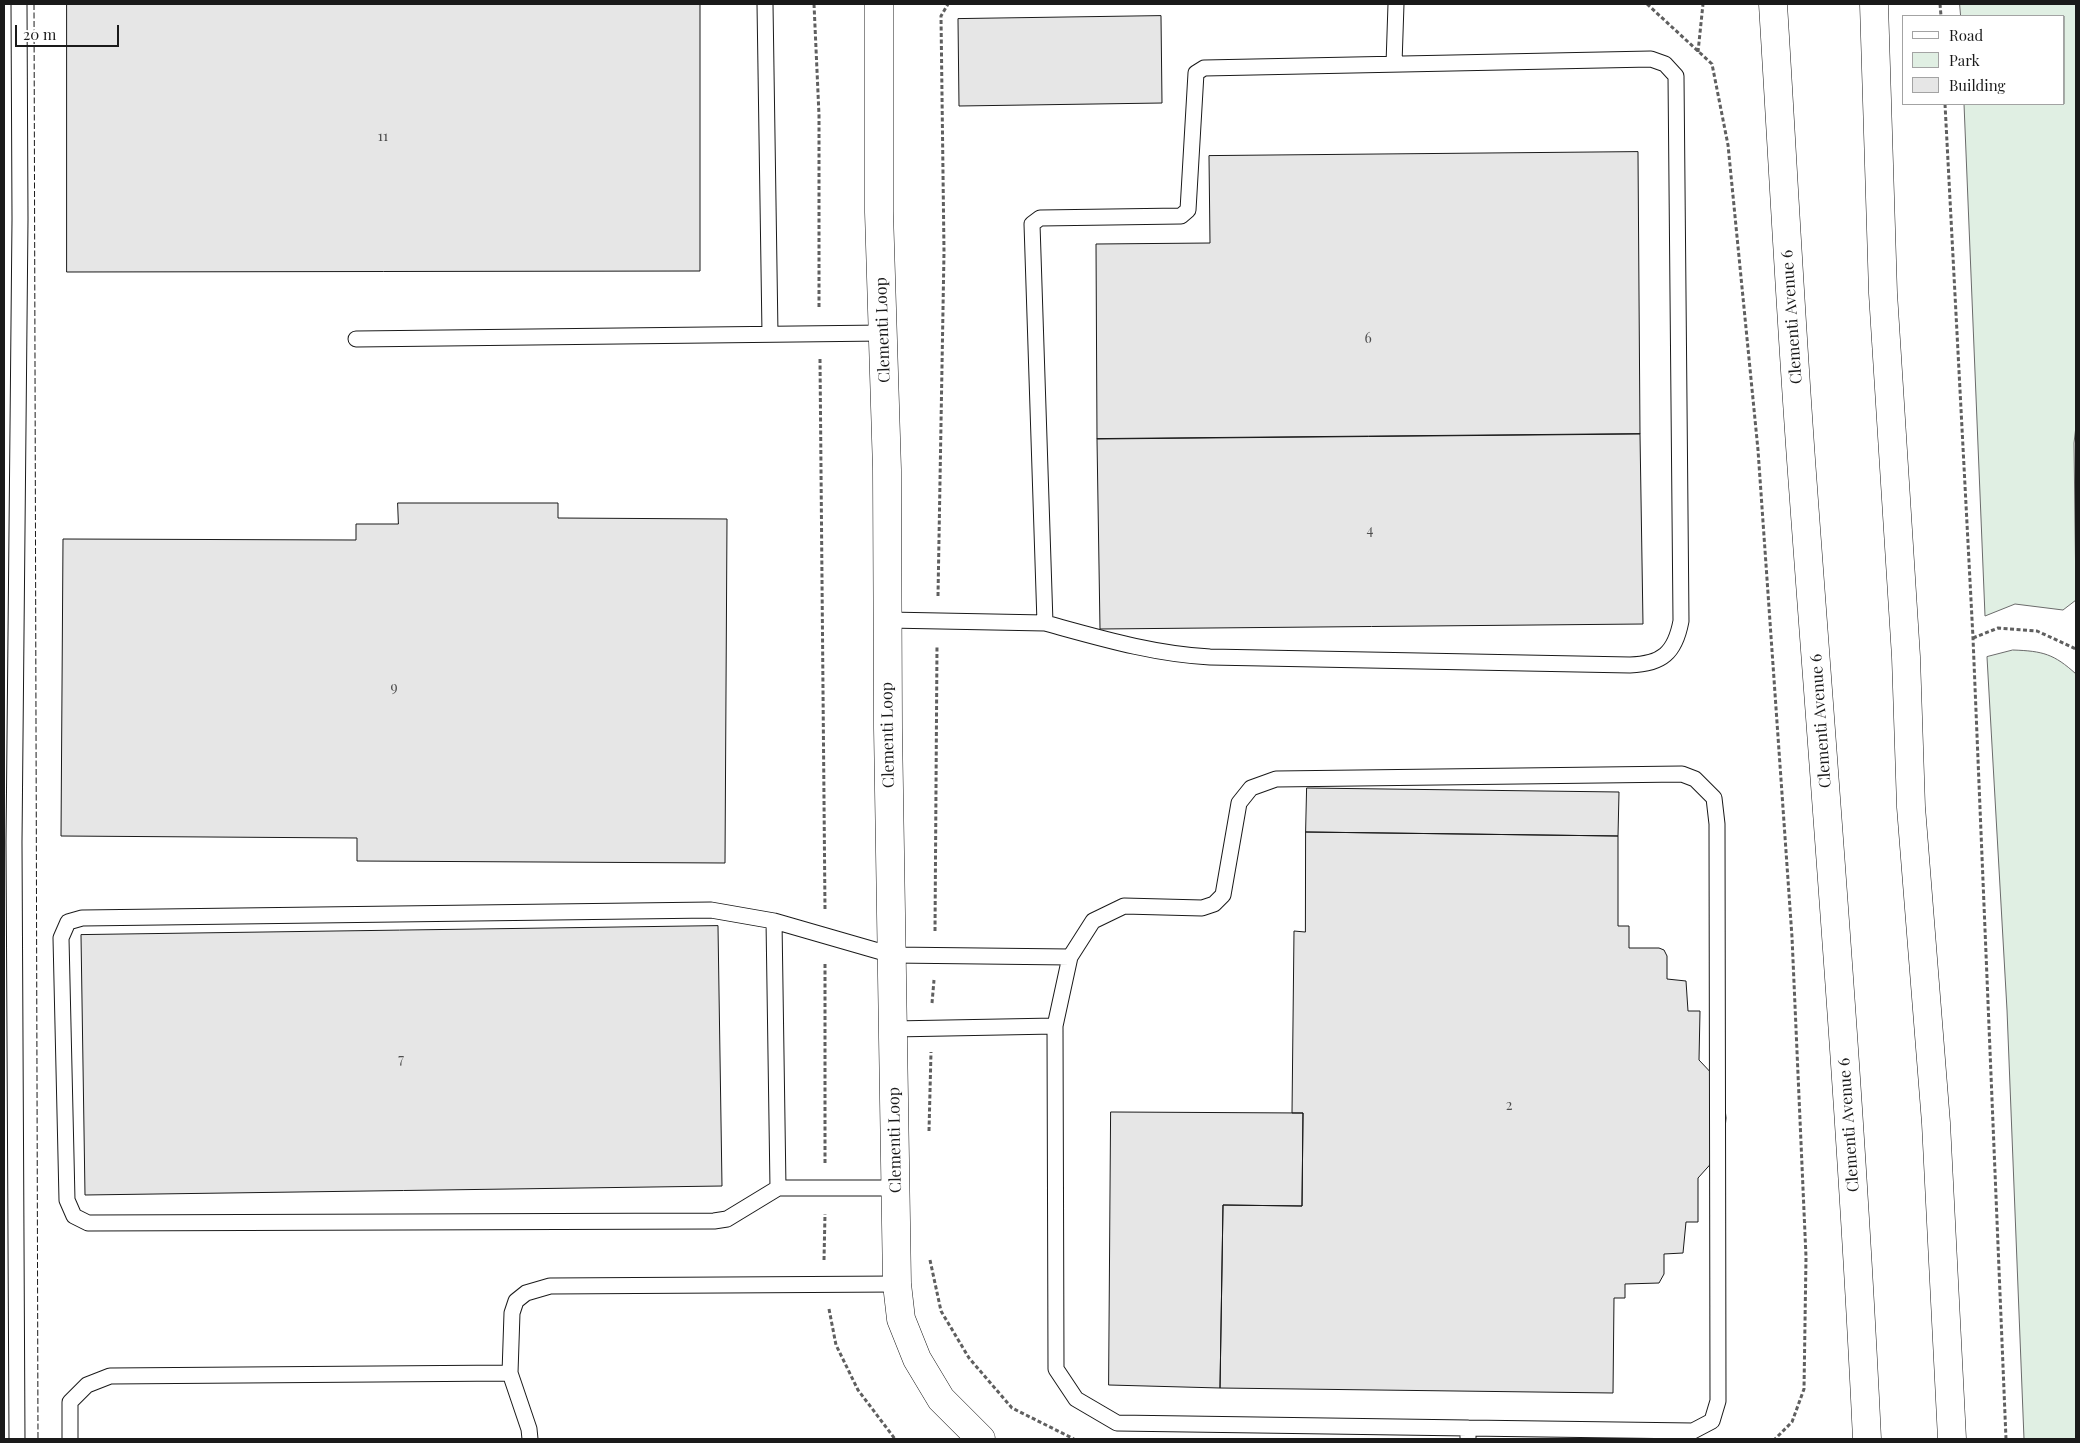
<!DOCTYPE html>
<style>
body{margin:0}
#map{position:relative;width:2080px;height:1443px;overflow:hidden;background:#fff;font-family:"Playfair Display",serif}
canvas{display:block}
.frame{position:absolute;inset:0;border:5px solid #1a1a1a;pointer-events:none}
.legend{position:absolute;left:1902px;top:15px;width:162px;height:90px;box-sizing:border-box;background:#fff;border:1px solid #a3a3a3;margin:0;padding:6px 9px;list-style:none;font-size:15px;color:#1a1a1a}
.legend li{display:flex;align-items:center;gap:10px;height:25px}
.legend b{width:25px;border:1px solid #a3a3a3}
.scale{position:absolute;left:15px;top:25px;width:104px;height:22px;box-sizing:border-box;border:2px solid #1a1a1a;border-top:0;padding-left:6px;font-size:15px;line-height:18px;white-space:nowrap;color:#1a1a1a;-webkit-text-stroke:4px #fff;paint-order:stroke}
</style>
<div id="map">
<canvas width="2080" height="1443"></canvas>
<div class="frame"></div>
<ul class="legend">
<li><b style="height:6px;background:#fff"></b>Road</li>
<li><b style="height:14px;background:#e0efe3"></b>Park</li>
<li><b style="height:14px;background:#e6e6e6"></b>Building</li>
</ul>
<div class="scale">20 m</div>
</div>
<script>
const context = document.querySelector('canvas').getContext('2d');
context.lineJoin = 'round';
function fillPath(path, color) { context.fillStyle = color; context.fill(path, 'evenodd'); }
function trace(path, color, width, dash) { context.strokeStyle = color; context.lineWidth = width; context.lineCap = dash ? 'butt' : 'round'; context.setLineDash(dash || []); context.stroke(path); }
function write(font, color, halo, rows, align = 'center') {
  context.font = font + ' "Playfair Display",serif'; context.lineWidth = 4; context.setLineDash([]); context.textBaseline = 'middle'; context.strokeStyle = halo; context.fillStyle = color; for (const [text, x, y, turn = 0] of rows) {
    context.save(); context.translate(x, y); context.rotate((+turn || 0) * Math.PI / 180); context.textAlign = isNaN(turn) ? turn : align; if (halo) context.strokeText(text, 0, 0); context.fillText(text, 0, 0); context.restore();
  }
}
const green = new Path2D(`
 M1960 4H2076V426L2074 443 2076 600 2063 610 2015 604 1985 616 1964 104H2064V16H1961Z
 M2013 650C2043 651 2054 654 2076 674V1439H2024L2007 1010 1987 657Z`);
const building = new Path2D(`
 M67 4H700V271L67 272Z
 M1161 16 1162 103 959 106 958 19Z
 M1638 152 1640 434 1097 439 1096 244 1210 243 1209 156Z
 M1640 434 1643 624 1100 629 1097 439Z
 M398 503H558V518L727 519 725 863 357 861V838L61 836 63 539 356 540V524H398Z
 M1307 788 1619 792 1618 836 1306 832Z
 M1306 832 1618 836V926H1629V948H1659L1664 950 1667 956V979L1686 981 1688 1011H1700L1699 1060 1716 1078 1724 1098 1726 1118 1724 1139 1716 1158 1698 1178V1222H1686L1683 1253 1664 1254V1274L1659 1283 1625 1284V1298H1614L1613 1393 1220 1388 1223 1205 1302 1206 1303 1113H1292L1294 931 1305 932Z
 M718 926 722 1186 85 1195 81 935Z
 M1111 1112 1303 1113 1302 1206 1223 1205 1220 1388 1109 1385Z`);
const path = new Path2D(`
 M814 4 819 115V308
 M1647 4 1712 64 1728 145 1758 450 1792 937 1806 1257 1804 1389 1792 1422 1775 1439
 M1940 4 1941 16
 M1698 52 1703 4
 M1945 104 1973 638 2006 1439
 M820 359 825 910
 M938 596 944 252 941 16 948 4
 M1973 638 1998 628 2037 631 2076 649
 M935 931 937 645
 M932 1003 934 980
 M929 1131 931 1052
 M825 1163V962
 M824 1260 825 1214
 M930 1260 941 1311 969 1358 1012 1408 1074 1439
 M829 1309 836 1345 858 1390 895 1439`);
const lane = new Path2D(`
 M765 4 770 334
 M1394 64 1396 4
 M356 339 884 333
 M888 620 1045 623 1032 224 1040 218 1181 216 1188 210 1196 73 1204 68 1651 59 1665 64 1676 76 1681 621C1675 653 1662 664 1630 665L1210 657C1153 654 1100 638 1045 623
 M774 921 778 1188
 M893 1029 1055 1026
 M896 1188H778L727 1219 714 1221 88 1223 74 1216 67 1200 61 938 68 922 82 918 711 910 774 921 892 955 1070 957
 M1468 1428 1117 1423 1076 1399 1056 1369 1055 1026 1070 957 1093 921 1124 906 1202 908 1214 904 1223 895 1239 803 1251 788 1276 779 1682 774 1695 779 1714 798 1717 824 1718 1401 1712 1421 1693 1431 1468 1428V1439
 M17 1439 14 842 20 219 19 4
 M70 1439V1402L87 1385 110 1376 510 1373
 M530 1439 529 1429 510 1373 512 1313 516 1301 526 1293 550 1286 897 1284`);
const street = new Path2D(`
 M879 4V212L887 470 888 728 897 1284 901 1319 917 1359 941 1399 981 1439`);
const primary = new Path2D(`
 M1773 4C1783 165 1791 326 1803 487 1826 804 1852 1121 1867 1439
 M1874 4 1883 293 1906 657 1911 807 1936 1123 1952 1439`);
const fence = new Path2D(`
 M34 4 38 1439`);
const numberNames = [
 ["11",383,137],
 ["6",1368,339],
 ["4",1370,531],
 ["9",394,688],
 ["7",401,1060],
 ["2",1509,1106]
];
const streetNames = [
 ["Clementi Avenue 6",1792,317,-94],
 ["Clementi Loop",883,330,-92],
 ["Clementi Avenue 6",1821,721,-94],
 ["Clementi Loop",888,735,-91],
 ["Clementi Avenue 6",1849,1125,-94],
 ["Clementi Loop",895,1140,-91]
];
fillPath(green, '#e0efe3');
trace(green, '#6a6a6a', 1);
fillPath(building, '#e6e6e6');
trace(building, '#1a1a1a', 1);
trace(lane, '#1a1a1a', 17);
trace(street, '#1a1a1a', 29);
trace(primary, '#1a1a1a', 29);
trace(path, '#5f5f5f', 3, [4, 2.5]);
trace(lane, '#fff', 15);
trace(street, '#fff', 28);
trace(primary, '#fff', 28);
trace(fence, '#1a1a1a', 1, [6, 2.5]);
write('14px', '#4d4d4d', null, numberNames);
write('16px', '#1a1a1a', '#fff', streetNames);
</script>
